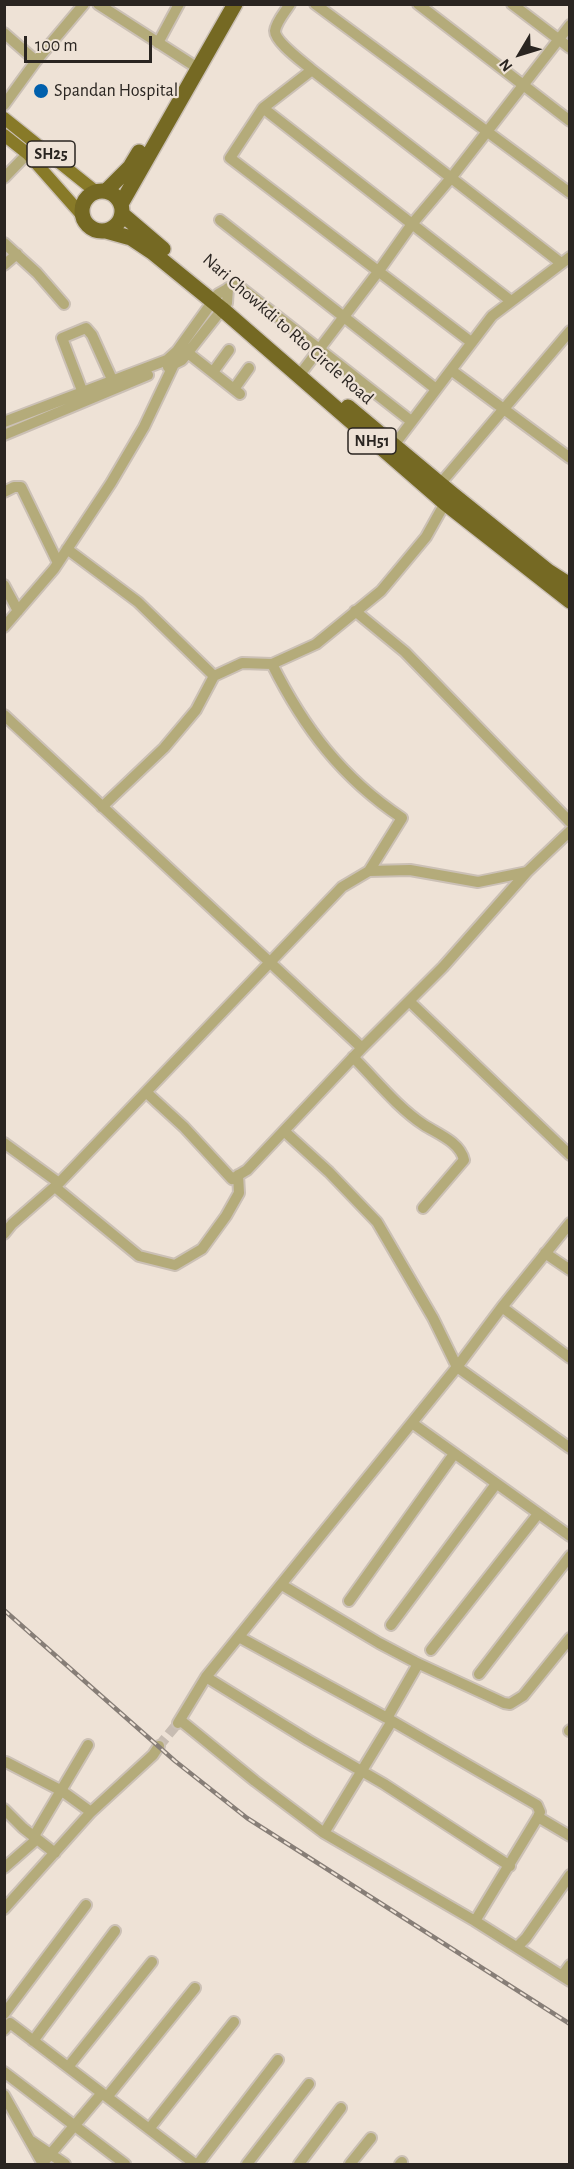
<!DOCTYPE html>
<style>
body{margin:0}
#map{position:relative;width:574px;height:2169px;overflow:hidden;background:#eee2d6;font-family:"Alegreya Sans",sans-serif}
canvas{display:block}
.frame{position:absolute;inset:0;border:6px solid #2a2521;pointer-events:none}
.north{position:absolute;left:490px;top:24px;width:60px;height:60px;-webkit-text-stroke:4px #eee2d6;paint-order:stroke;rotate:232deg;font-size:16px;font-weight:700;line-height:24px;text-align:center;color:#2a2521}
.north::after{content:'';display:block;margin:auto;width:21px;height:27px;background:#2a2521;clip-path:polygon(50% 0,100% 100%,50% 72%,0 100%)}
.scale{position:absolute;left:24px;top:36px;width:128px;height:27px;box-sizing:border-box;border:3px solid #2a2521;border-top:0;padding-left:8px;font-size:18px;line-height:21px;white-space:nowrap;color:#2a2521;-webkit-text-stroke:4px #eee2d6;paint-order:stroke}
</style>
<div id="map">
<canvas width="574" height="2169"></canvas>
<div class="frame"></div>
<div class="north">N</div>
<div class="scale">100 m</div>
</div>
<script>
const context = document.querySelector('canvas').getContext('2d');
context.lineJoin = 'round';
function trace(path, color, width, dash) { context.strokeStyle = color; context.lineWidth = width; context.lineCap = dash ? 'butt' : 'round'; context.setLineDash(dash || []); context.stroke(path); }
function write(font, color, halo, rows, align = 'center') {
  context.font = font + ' "Alegreya Sans",sans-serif'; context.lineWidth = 4.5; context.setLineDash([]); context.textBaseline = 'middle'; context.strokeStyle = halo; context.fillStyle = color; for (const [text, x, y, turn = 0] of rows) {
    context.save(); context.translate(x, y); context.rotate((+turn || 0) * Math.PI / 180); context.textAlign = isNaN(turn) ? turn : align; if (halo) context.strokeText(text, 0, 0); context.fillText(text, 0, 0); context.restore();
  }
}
const minorTunnel = new Path2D(`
 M159 1746 178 1723`);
const minor = new Path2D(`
 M98 4 193 65
 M290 4C285 12 276 22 275 31 275 42 303 62 312 70
 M315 4 570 193
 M418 4 570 121
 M512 4 570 48
 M4 33 36 61
 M158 43 179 4
 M4 105 36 61 84 4
 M263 108 312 70 561 263
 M4 178 33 148
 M220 220 436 389
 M4 243 37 273 64 304
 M4 265 17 254
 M471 342 230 158 263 108 511 301
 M188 353 240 394
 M168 367 182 360 227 303 228 288
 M451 370 570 458
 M213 372 229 350
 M298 377 378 272 412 224 451 178 570 25
 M234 389 249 368
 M83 393 62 338 86 328 92 335 115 386
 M4 422 167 360 177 351 218 294 236 284 411 421
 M4 435 148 375
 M391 449 492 316 570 257
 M440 484 570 331
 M4 492 14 487H21L58 563
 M67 549 138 602 214 676
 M4 585 18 611
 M355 611 405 652 570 822
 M4 627 54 569 111 483 144 427 174 364 172 356
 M272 664C304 728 342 778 402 818L369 871
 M4 715 362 1048
 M102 807 164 748 196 710 214 676 242 663 272 664 316 644 381 591 426 537 445 503
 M409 1001 570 1155
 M353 1057C376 1080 397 1107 424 1125 438 1134 460 1142 464 1160L423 1208
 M147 1093 184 1127 232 1179 247 1170 362 1048 443 967 527 872
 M284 1131 329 1172 377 1222 433 1318 457 1367 570 1448
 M4 1143 59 1183 12 1224 4 1234
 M59 1183 342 887 369 871 410 870 478 882 527 872 570 831
 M55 1187 139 1256 175 1265 202 1249 226 1216 239 1193 238 1175
 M545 1253 570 1270
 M502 1307 570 1358
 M412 1423 570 1536
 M282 1585 379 1643 415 1662 504 1703 510 1704 523 1696 570 1638
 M349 1601 454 1454
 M391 1625 496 1484
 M431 1650 538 1514
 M479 1674 570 1556
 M206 1677 308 1740 384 1784 510 1866
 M387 1718 418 1664
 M180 1720 255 1781 324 1833 475 1921 538 1817 540 1812 537 1805 387 1718 239 1637
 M178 1723 206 1677 457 1367 502 1307 570 1223
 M569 1731 570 1730
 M6 1762 62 1791 91 1812
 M4 1809 23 1828 55 1853
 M538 1817 570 1836
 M324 1833 392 1721
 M34 1836 88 1745
 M4 1868 37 1839
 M4 1909 91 1812 153 1755 159 1746
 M475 1921 570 1981
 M517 1947 526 1938 570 1875
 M562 1976 570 1965
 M4 2014 86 1905
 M4 2030 10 2023 195 2164
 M33 2041 115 1931
 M68 2067 152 1962
 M4 2072 125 2164
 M4 2095 43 2164
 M107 2097 195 1988
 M149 2129 234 2022
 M31 2141 65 2164
 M42 2164 102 2093
 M198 2164 278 2060
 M247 2164 309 2084
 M299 2164 341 2108
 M350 2164 371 2138
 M400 2164 402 2162`);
const major = new Path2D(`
 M4 118 95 191
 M4 135 28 154 81 214`);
const highway = new Path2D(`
 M82 211a20 20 0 1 1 40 0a20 20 0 1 1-40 0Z
 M106 191 130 167 139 152
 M121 204 235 4
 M122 214 163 249
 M106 231 131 238 152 252 222 309 445 503 570 601
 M348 407 451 493 548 571 570 585`);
const rail = new Path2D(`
 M4 1610 175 1761 247 1818 570 2024`);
const markers = [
 [41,91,8,"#005fac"]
];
const shields = [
 [51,154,48],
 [372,441,48]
];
const shieldNames = [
 ["SH25",51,154],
 ["NH51",372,441]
];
const poiNames = [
 ["Spandan Hospital",54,91]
];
const streetNames = [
 ["Nari Chowkdi to Rto Circle Road",288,329,41]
];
trace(minorTunnel, '#c7bcb2', 10, [10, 5]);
trace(minor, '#cbc0b5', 14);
trace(major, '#cbc0b5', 15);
trace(highway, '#cbc0b5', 18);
trace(minor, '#b4ab7a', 10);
trace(major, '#887a28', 12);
trace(highway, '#756923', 15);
trace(rail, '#877e77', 4.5);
trace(rail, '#eee2d6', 2, [7]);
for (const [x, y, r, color] of markers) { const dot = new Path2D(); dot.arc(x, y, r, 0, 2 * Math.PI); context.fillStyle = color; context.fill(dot); trace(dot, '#eee2d6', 2); }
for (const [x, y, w] of shields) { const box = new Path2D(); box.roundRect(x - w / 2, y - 13, w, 26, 4.5); context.fillStyle = '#eee2d6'; context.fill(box); trace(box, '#2a2521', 1.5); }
write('bold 16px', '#2a2521', null, shieldNames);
write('18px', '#2a2521', '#eee2d6', poiNames, 'left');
write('18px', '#2a2521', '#eee2d6', streetNames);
</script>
